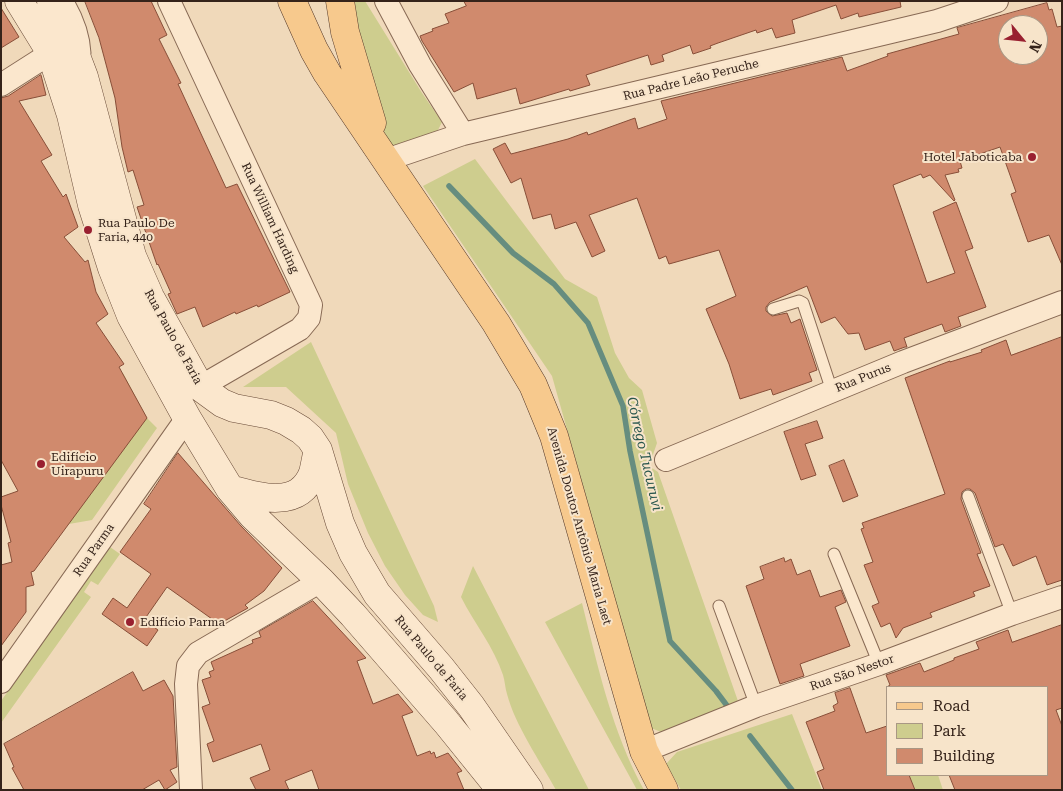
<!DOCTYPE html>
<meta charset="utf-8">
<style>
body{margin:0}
#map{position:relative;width:1063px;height:791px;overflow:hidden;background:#f0d9ba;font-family:"Roboto Serif",serif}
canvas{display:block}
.frame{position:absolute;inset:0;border:2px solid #35231a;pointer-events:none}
.legend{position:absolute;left:886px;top:686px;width:162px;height:90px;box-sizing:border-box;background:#f7e4ca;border:1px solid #a99784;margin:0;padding:6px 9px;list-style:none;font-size:15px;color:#35231a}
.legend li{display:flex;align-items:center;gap:10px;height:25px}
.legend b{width:25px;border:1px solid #a99784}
.north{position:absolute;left:998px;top:15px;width:50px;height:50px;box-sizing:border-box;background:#f7e4ca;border:1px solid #a99784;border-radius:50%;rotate:118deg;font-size:14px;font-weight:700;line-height:20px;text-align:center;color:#35231a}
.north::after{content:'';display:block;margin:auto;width:18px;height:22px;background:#992030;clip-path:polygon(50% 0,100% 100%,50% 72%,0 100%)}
</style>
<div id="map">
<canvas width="1063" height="791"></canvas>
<div class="frame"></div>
<ul class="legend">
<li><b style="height:6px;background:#f7c98d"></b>Road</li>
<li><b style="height:14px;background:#cecd8e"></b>Park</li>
<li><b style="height:14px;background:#d08a6d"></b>Building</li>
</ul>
<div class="north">N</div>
</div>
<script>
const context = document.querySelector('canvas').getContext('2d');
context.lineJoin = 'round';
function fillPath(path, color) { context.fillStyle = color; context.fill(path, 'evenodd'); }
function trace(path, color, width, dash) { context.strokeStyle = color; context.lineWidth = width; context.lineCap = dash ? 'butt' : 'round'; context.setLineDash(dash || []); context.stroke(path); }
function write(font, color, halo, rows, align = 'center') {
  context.font = font + ' "Roboto Serif",serif'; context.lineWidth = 4; context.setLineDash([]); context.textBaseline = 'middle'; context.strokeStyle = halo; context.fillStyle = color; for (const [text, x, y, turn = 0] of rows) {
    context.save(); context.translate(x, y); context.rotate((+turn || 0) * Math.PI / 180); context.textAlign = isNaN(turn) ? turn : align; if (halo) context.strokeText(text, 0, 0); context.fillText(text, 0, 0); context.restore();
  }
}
const green = new Path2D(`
 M349 1H365L422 93 442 122 436 134 393 149 378 120Z
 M475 159 565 279 597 297 615 353 629 378 642 390 657 443 649 466 658 472 739 704 661 732 651 728 552 376 423 186Z
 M311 342 434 606 438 622 423 615 405 595 385 566 368 533 348 484 336 433 286 387H243Z
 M123 373 147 418 157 428 92 520 69 524 61 407Z
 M110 547 120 554 98 585 91 581 84 592 91 597 1 723V701Z
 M473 566 589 790H556C540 761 515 725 507 694 505 688 505 681 503 675 494 647 474 623 461 597Z
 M582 603C598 667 612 732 644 790H637L545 622Z
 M792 714 822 790H681L666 764 677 752Z
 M909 775H938L943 790H915Z`);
const stream = new Path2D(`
 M449 186 513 253 554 284 588 323 623 406 630 451 670 641 716 691 728 707
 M750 736 792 790`);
const building = new Path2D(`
 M85 1H151L167 35 159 39 181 83 178 84 226 188 237 184 290 292 258 307 257 305 236 314 235 312 203 327 195 307 177 314 168 294 171 293 158 264 157 265 137 207 144 205 133 170 128 172 122 147 115 98 99 38Z
 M464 1H900L901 7 859 17 858 13 841 19 836 5 792 20 795 33 776 38 772 28 757 33 756 30 718 43 710 46 711 48 693 54 690 45 662 55 664 61 651 65 648 55 586 75 590 85 570 91 569 89 520 104 516 88 477 99 473 83 454 92 422 41 420 36 433 31 432 29 449 23 445 14 466 6Z
 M1047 3 1049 10 1052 9 1057 27 1062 26V265L1049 235 1028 242 1011 194 1016 192 1000 147 960 161 962 168 958 169 959 172 945 175 955 200 954 201 930 175 923 178 921 174 893 185 927 283 955 273 933 212 956 202 973 248 965 251 986 307 958 317 961 326 945 332 942 324 904 338 907 347H905L894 351 890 341 865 350 859 333 848 334 835 317 821 323 807 286 770 302 766 307V311L772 316 787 313 791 323 800 319 817 370 809 373 812 381 773 395 771 389 740 399 729 364 706 309 736 296 719 250 669 264 666 256 659 259 637 198 589 215 605 251 592 257 576 222 555 229 551 214 533 219 521 178 511 183 493 149 505 143 511 154 568 139 587 132 588 135 635 118 638 129 667 119 661 101 842 57 847 71 888 56 887 54 959 34 957 28ZM1008 25H1038V55H1008Z
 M1 8 19 37 1 48Z
 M41 75 46 95 19 101 52 155 41 161 63 197 66 194 78 227 64 237 85 262 88 260 96 292 108 314 96 323 124 364 119 367 147 418 34 571 31 572 34 585 26 587V612L1 646V565L12 562 8 543 11 542 1 505V497L18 491 1 460V98L8 96Z
 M1062 337V580L1047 585 1036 556 1013 566 1003 544 995 547 975 493 970 489H966L962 492 961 499 981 553 977 554 990 586 973 592 975 596 930 613 932 617 903 628 896 638 890 623 881 627 872 606 879 603 864 565 873 562 861 529 864 528 862 523 945 494 905 378 950 361V362L982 352 981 350 1006 340 1011 355Z
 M817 421 823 438 805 444 816 475 801 480 784 432Z
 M178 453 241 526 282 568 264 591 245 605 248 608 219 624 167 587 144 620 158 630 147 646 102 614 113 598 127 608 151 574 120 552 151 509 144 504Z
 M844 460 858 496 843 502 829 466Z
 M784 558 785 562 791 559 797 575 810 570 820 597 841 590 846 602 835 607 850 646 800 664 804 676 780 684 746 586 764 579 760 567Z
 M313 601 366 658 357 661 373 704 398 694 413 712 402 716 417 756 430 751 431 754 434 752 436 758 448 753 462 771 457 773 464 790H319L312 770 285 781 289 790H256L250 778 270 770 261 744 213 762 207 744 214 741 202 707 210 704 202 680 211 677 209 672 214 670 211 662 253 643 252 640 261 637 259 632Z
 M1062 625V708L1056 710 1062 726V790H955L949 775H1047V687H887L890 685 886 675 920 663 924 672 954 660V658L979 649 976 642 1008 630 1012 642Z
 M133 672 143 691 164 680 173 696 177 767 170 770 177 782 165 790 159 780 142 790H24L12 768 14 767 4 744Z
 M850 688 866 733 887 726V775H909L915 790H824L817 772 824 769 806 722 835 711 833 706 838 703 835 693Z`);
const lane = new Path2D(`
 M68 1C78 18 84 34 85 53
 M773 309 799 301 803 303 832 391
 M968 496 1012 614
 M834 554 879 664
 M719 606 756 706`);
const street = new Path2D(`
 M169 1 311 305 309 318 300 329 200 387
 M386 1 420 65 463 134
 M1 85 51 53
 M386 160 463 134 937 21 997 1
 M666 460 903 362 1062 302
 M1 682 187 418
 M644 751 756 706 879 664 1012 614 1062 597
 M191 790 186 684 188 666 198 653 321 581`);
const secondary = new Path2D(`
 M19 1 51 53 71 115 92 205 112 268 131 316 187 418 230 489 253 516 321 581 353 615 446 722 501 790
 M51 1 70 40 84 77 132 256 150 297 200 387 222 403 234 408 271 415 286 421 301 430 310 438 318 450 340 523 353 553 377 594 441 668 471 706 529 790
 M230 489C258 497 299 510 313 473 315 465 316 457 318 450`);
const primary = new Path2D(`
 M292 1 314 50 327 73 496 323 533 385 554 436 644 751 664 790
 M340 1 345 32 372 123`);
const markers = [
 [1032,157,5,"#992030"],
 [88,230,5,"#992030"],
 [41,464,5,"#992030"],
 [130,622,5,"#992030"]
];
const streetNames = [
 ["Rua Padre Leão Peruche",691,80,-14],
 ["Rua William Harding",270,218,65],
 ["Rua Paulo de Faria",173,337,61],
 ["Rua Purus",863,378,-22],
 ["Avenida Doutor Antônio Maria Laet",579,526,74],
 ["Rua Parma",94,550,-55],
 ["Rua Paulo de Faria",431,658,50],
 ["Rua São Nestor",852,673,-19]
];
const poiNames = [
 ["Hotel Jaboticaba",1022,157,"right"],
 ["Rua Paulo De",98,223],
 ["Faria, 440",98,237],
 ["Edifício",51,457],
 ["Uirapuru",51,471],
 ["Edifício Parma",140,622]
];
const waterNames = [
 ["Córrego Tucuruvi",644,454,77]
];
fillPath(green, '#cecd8e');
trace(stream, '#668d7f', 5.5);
fillPath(building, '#d08a6d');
trace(building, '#874e38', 1);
trace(lane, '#876954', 13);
trace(street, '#876954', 24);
trace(secondary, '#684a37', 29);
trace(primary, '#543829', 29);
trace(lane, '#fbe7cd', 11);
trace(street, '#fbe7cd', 22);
trace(secondary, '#fbe7cd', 28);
trace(primary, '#f7c98d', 28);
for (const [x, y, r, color] of markers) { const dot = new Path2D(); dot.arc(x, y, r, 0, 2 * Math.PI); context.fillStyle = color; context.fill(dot); trace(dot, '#f7e4ca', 2); }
write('12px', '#35231a', '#f7e4ca', streetNames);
write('12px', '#35231a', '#f7e4ca', poiNames, 'left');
write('italic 14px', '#28564d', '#f7e4ca', waterNames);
</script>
